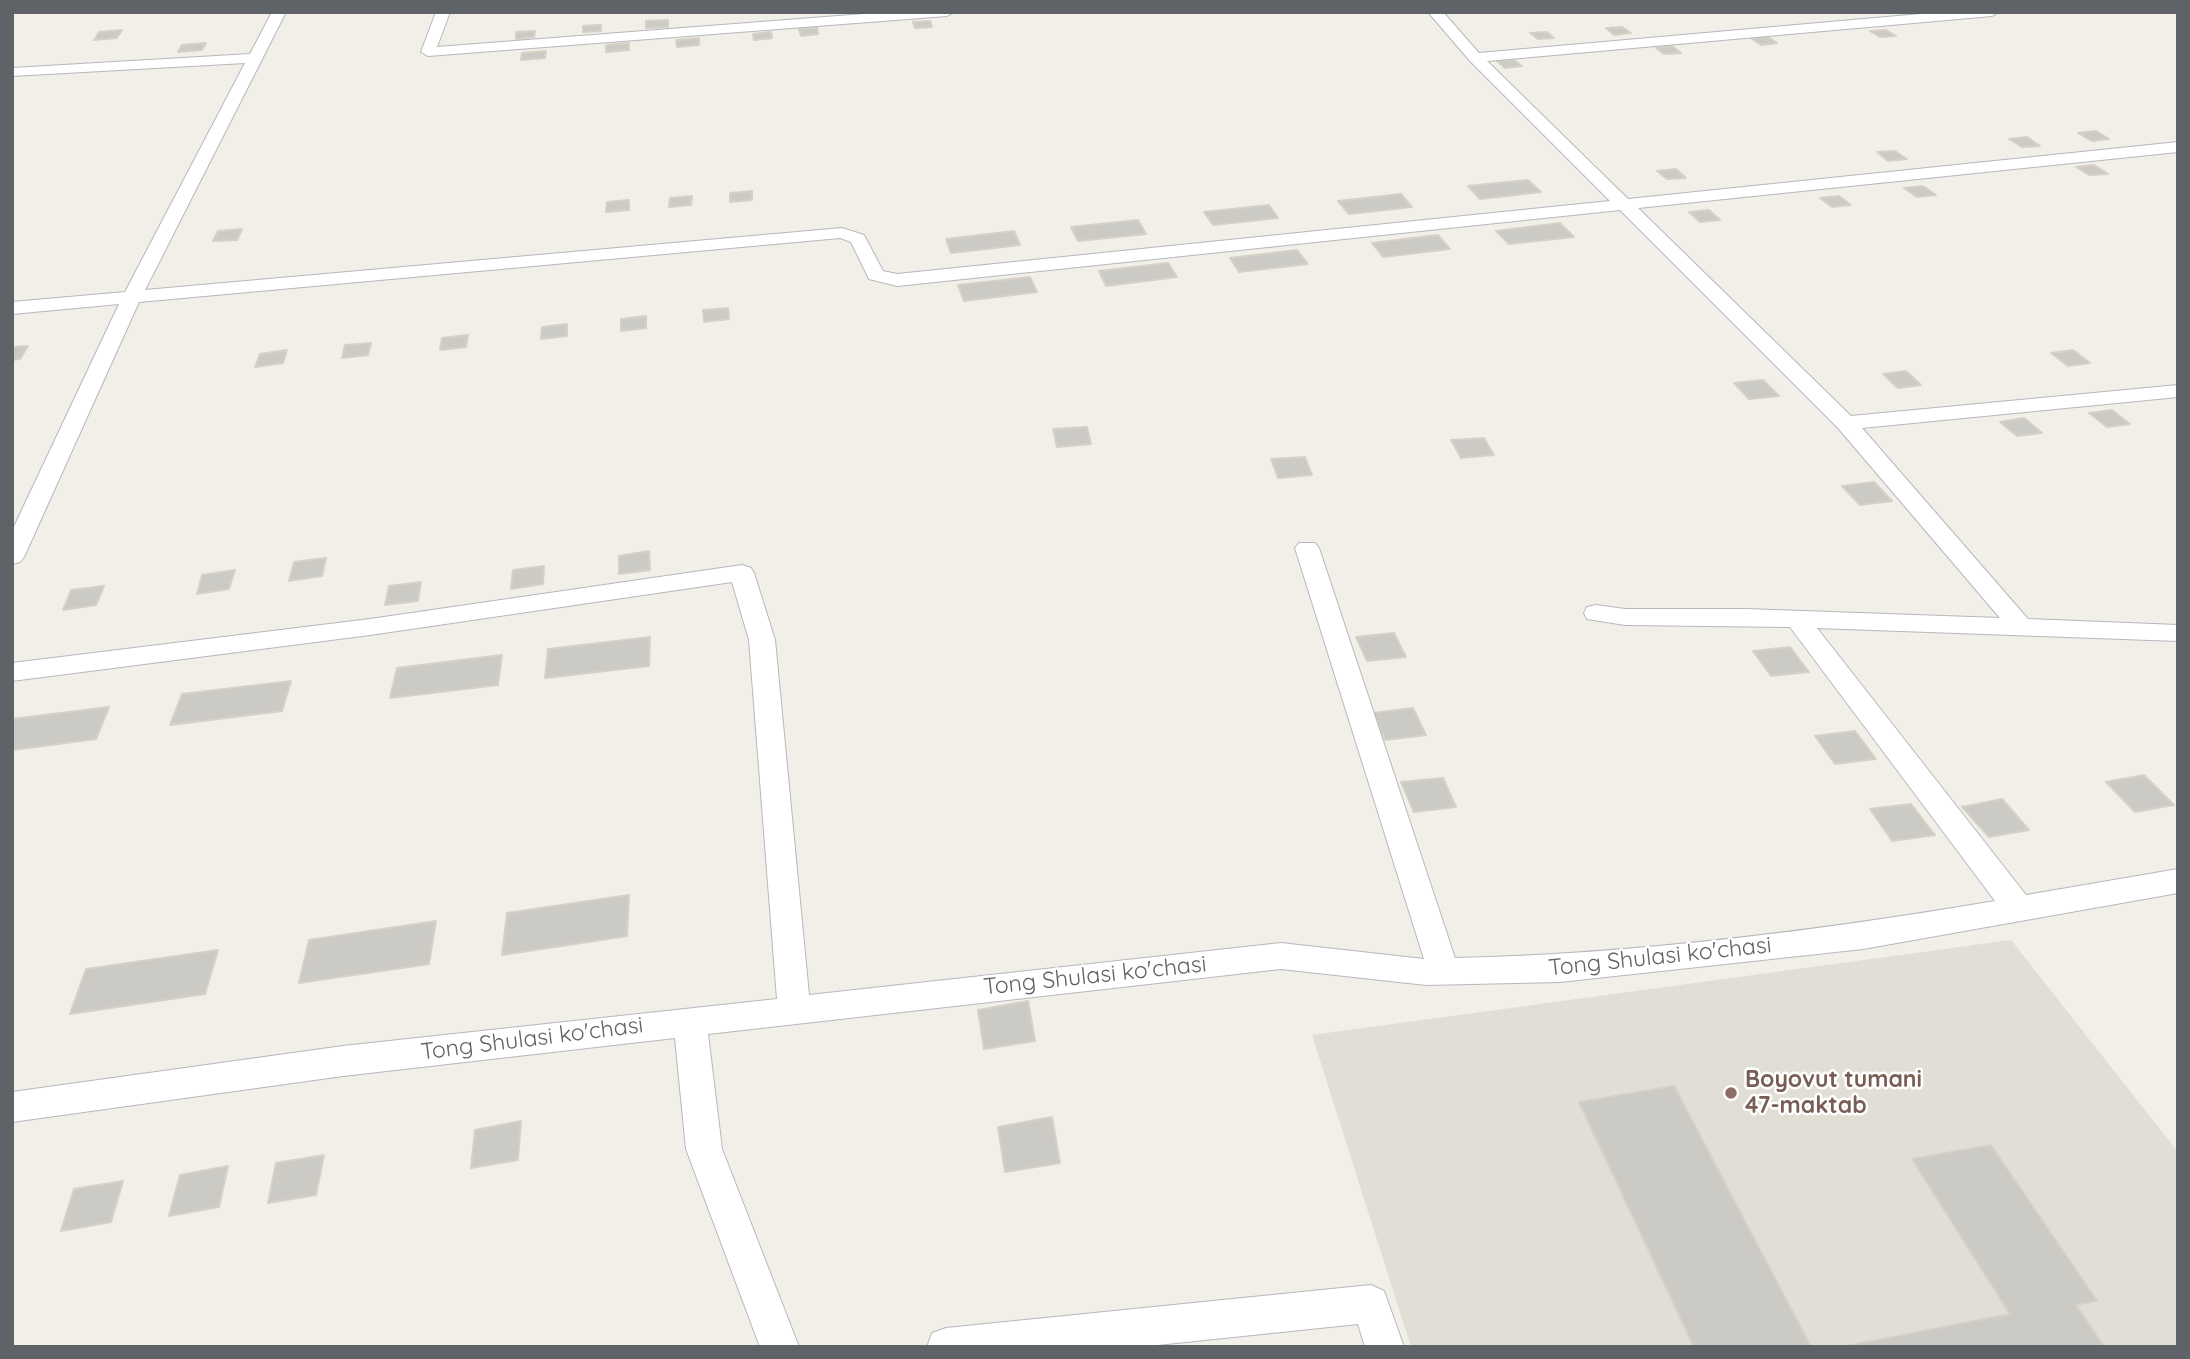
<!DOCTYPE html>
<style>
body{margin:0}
#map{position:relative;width:2190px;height:1359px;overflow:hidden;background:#f1efe8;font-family:Quicksand,sans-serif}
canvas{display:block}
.frame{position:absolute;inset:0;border:14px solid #5f6368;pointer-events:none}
</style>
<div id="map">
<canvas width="2190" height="1359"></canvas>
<div class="frame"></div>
</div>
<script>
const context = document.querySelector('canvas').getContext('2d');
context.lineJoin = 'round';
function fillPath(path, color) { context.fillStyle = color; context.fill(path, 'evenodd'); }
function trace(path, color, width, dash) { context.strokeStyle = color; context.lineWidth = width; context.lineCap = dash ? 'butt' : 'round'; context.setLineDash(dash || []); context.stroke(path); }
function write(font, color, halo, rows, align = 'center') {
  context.font = font + ' Quicksand,sans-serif'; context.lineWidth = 5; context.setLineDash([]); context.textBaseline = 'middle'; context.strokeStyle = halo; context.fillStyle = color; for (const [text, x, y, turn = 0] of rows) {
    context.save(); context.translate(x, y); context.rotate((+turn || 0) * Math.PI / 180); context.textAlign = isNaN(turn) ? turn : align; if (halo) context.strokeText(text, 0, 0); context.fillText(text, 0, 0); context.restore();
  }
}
const education = new Path2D(`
 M2011 940 2178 1152V1347H1411L1312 1035Z`);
const building = new Path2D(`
 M668 20V27L646 28V21Z
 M930 21 932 27 915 28 913 22Z
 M601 25V31L583 32V26Z
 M1622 27 1631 33 1614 35 1606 28Z
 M817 28 818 34 801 36 799 29Z
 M122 30 117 38 94 40 99 32Z
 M1886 30 1896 36 1880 37 1870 31Z
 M535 31 534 37 516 39V32Z
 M771 32 772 38 754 40 753 34Z
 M1547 32 1554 38 1538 39 1530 33Z
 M1768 37 1777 43 1761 45 1751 38Z
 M699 38V45L677 47 676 40Z
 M206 43 202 50 178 52 182 45Z
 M629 43V50L606 52V45Z
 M1672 46 1681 53 1664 54 1656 48Z
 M546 51 545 58 521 60 522 53Z
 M1514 60 1522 66 1505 68 1497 61Z
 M2096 131 2109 139 2092 141 2078 133Z
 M2027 137 2040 146 2022 147 2009 139Z
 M1895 151 1907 159 1888 161 1877 152Z
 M2094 165 2108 174 2089 175 2076 167Z
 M1676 169 1686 178 1667 179 1657 171Z
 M1528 180 1541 192 1480 199 1468 186Z
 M1923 186 1936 195 1917 197 1904 188Z
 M752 191V200L730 202V193Z
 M1401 194 1412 207 1349 214 1338 201Z
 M692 196 691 205 669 207 670 198Z
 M1839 196 1851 205 1832 207 1820 198Z
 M629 200V210L606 212 607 202Z
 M1269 205 1278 218 1213 225 1204 212Z
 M1709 210 1720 220 1700 222 1689 212Z
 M1138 220 1146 234 1078 241 1071 227Z
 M1560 223 1574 237 1509 244 1496 231Z
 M242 229 237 240 213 241 218 231Z
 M1014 231 1020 245 951 253 946 239Z
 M1438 235 1450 249 1383 257 1372 243Z
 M1297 250 1308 264 1239 272 1230 258Z
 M1168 263 1177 277 1106 286 1099 271Z
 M1030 277 1037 292 964 301 958 285Z
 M728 308 729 319 704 322 703 310Z
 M646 316V328L621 331V319Z
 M567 324V336L541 339 542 327Z
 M468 335 466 347 440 350 442 338Z
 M371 343 368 355 342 358 345 345Z
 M28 346 20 359 12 360V347Z
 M287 350 283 363 255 367 260 354Z
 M2073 350 2090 363 2068 366 2051 353Z
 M1906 371 1921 385 1898 388 1883 374Z
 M1763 380 1779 396 1749 399 1734 383Z
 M2112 410 2130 424 2107 427 2089 413Z
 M2024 418 2042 433 2017 436 2000 422Z
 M1087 427 1091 444 1057 447 1053 429Z
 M1484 438 1494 455 1461 458 1451 440Z
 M1305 457 1312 475 1278 478 1271 459Z
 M1874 482 1892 501 1860 505 1842 486Z
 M649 551 650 570 619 574V556Z
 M326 558 322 576 289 581 294 562Z
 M544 566 543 584 511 589 513 570Z
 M235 570 229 589 197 594 202 575Z
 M421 582 418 601 385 605 389 586Z
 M104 586 96 605 63 610 71 590Z
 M1394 633 1406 657 1367 661 1356 637Z
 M650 637 649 666 545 678 548 649Z
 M1790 647 1809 672 1771 676 1753 651Z
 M502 655 498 685 390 698 397 668Z
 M291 681 282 711 170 725 182 694Z
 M109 707 96 739 12 750V719Z
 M1413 708 1426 735 1385 740 1373 713Z
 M1855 731 1876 759 1835 764 1815 736Z
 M2144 775 2174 805 2135 812 2106 782Z
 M1443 778 1456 807 1414 812 1401 782Z
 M2002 799 2029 830 1989 837 1962 807Z
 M1911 804 1935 835 1892 841 1870 809Z
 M629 895 627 936 502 955 507 913Z
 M436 921 429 964 299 983 309 940Z
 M218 950 205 994 70 1014 86 969Z
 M1028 1001 1035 1041 984 1049 978 1010Z
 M1674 1086 1811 1347H1694L1579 1102Z
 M1052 1117 1060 1163 1005 1172 998 1127Z
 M521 1121 518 1160 471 1168 475 1130Z
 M1991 1145 2097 1301 2076 1305 2104 1347H1841L2010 1314 1912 1159Z
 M324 1155 316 1195 268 1203 276 1163Z
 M228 1166 219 1207 169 1216 180 1175Z
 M123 1181 111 1222 61 1231 74 1189Z`);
const minor = new Path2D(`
 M272 12H286L145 290 842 228 864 235 883 271 897 274 1610 201 1470 61 1428 12H1443L1479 53 1943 12H1999L1992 16 1487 61 1628 199 2178 142V152L1638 208 1851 416 2178 385V397L1862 428 2028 619 2178 625V641L1817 628 2026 895 2178 869V893L1863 949 1560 982 1426 985 1281 969 708 1034 722 1149 799 1347H760L686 1149 675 1038 343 1076 12 1122V1092L343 1046 777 999 749 640 732 582 370 635 12 681V663L370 619 742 565 751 568 754 573 775 640 809 995 1281 943 1424 959 1295 548 1299 543H1315L1319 548 1455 958C1636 954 1817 931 1995 901L1790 627 1625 625 1587 619 1584 613 1587 607 1596 605 1625 609H1746L2000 618 1838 428 1620 210 897 286 869 279 851 242 840 238 139 302 24 557 20 562 12 564V531L119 304 12 314V302L125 292 245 63 12 76V68L250 54Z
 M436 12H450L437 47 890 12H954L947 16 428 56 421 52Z
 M1371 1285 1384 1291 1404 1347H1365L1358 1324 1138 1347H927L932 1333 946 1328Z`);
const markers = [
 [1731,1093,7,"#8d6e63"]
];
const nearStreetnames = [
 ["Tong Shulasi ko'chasi",1660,957,-6],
 ["Tong Shulasi ko'chasi",1095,976,-6],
 ["Tong Shulasi ko'chasi",532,1039,-7]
];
const nearEducationnames = [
 ["Boyovut tumani",1745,1080],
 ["47-maktab",1745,1106]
];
fillPath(education, '#e1ded6');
fillPath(building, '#cccac5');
trace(building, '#d6d1c6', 2);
trace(minor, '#b5b8bc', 2);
fillPath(minor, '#fff');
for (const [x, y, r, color] of markers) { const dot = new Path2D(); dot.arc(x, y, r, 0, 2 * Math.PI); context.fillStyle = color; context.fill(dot); trace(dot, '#fff', 2.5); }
write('23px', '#5f6368', '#fff', nearStreetnames);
write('bold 23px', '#785e54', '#fff', nearEducationnames, 'left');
</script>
